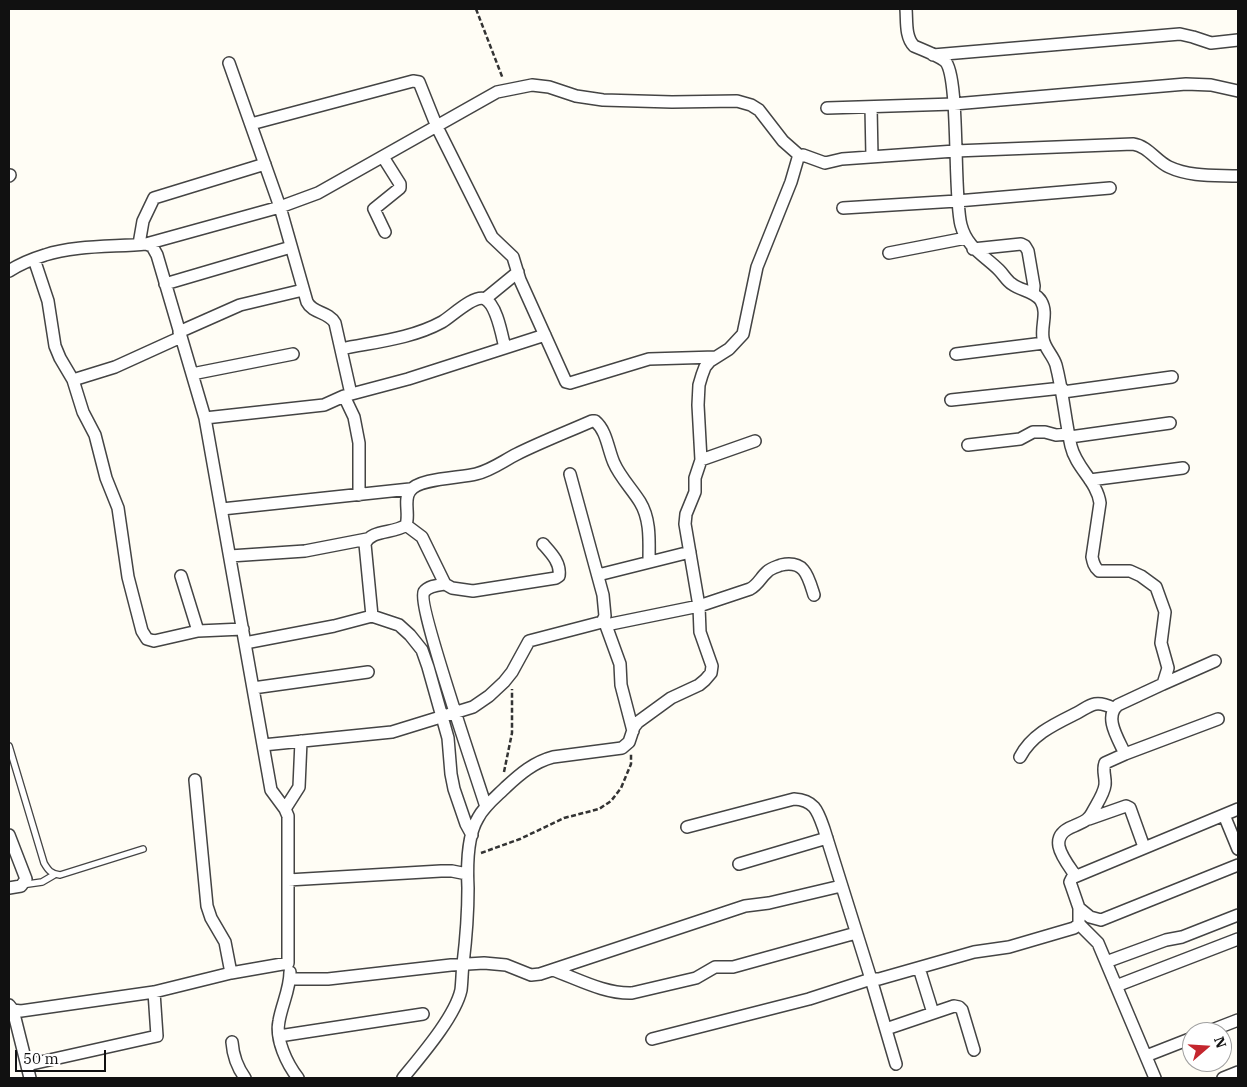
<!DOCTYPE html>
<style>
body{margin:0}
#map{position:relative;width:1247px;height:1087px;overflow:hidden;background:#fffdf5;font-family:"IBM Plex Serif",serif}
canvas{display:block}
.frame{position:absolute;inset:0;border:10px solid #111;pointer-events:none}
.north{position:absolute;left:1182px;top:1022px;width:50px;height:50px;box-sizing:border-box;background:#fff;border:1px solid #a0a0a0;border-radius:50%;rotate:71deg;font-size:14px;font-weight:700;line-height:20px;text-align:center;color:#111}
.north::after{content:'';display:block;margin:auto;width:18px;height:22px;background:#c4262e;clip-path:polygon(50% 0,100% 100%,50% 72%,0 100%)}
.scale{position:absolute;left:15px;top:1050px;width:91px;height:22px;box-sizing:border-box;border:2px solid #111;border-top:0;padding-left:6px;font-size:15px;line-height:18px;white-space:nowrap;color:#111;-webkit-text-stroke:4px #fff;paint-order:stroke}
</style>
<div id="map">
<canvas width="1247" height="1087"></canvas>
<div class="frame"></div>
<div class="north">N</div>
<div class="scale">50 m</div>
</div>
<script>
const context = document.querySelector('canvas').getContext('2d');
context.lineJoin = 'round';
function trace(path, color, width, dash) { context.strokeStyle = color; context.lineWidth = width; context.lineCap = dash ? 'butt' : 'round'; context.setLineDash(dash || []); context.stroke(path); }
const path = new Path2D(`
 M476 9 503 79
 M504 772 512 733V689
 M481 853 520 839 564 818 599 809 611 801 621 788 631 764V753`);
const service = new Path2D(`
 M9 746 44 863C48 870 51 874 60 875L143 849
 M21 885 42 882 54 875`);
const minor = new Path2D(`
 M906 9C907 21 905 37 914 46 923 50 937 55 945 61 960 76 953 195 961 225 967 248 984 255 999 270 1004 275 1007 281 1012 284 1021 291 1035 291 1041 301 1048 313 1041 325 1043 338 1044 348 1053 355 1056 365 1063 392 1065 419 1071 446 1076 468 1097 481 1100 503L1092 557C1093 562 1094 567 1099 571H1130L1141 576 1156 587 1165 612 1161 643 1168 668 1163 684 1118 705C1103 717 1119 740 1125 754L1105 763C1102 771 1106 777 1105 785 1104 794 1096 805 1092 813 1088 821 1082 822 1074 826 1045 837 1064 859 1075 875
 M933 55 1180 34 1193 37 1211 43 1238 40
 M229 63 280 207 307 302C313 314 328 311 335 323L351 394
 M871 107 872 157
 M827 108 954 104 1186 84 1211 85 1238 91
 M251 124 413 81 419 82 437 127 492 237 513 257 520 280 566 382 570 383 649 359 716 357
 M383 157 400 184V188L374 209 385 232
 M9 176 10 175
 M843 208 957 201 1110 188
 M139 244 143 221 154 198 265 164
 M146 244 280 207 318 193 497 92 532 85 549 87 576 96 603 100 672 102 737 101 751 105 759 110 783 141 800 156
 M973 249 1021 244 1025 246 1028 251 1034 286 1033 294
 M889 253 966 238
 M34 259 48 301 55 346 60 358 73 380 83 412 95 435 106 478 118 508 128 577 142 631 147 639 154 641 198 631 243 629
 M9 271C20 264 32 259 45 255 74 245 115 247 146 244L152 246 157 255 205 418 271 790 285 809 288 816V963L231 973 154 992 21 1011 13 1010 9 1005
 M165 284 291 247
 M485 299 518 272
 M179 332 240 305 303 290
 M341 349C374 342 411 339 442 322 451 317 474 294 485 299 497 305 502 336 505 348
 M956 354 1044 343
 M192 374 293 354
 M73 380 115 367 181 337
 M1063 392 1172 377
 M344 396 354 417 359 443V495
 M951 400 1062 388
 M205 418 324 405 344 396 408 379 545 335
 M1070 437 1170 423
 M968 445 1020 439 1033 432H1045L1056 435 1069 434
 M701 460 755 441
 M1090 480 1183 468
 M222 509 410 489
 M406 525 422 537 445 584 452 588 473 591 556 578 559 576C561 563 551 553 543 544
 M230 556 305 551 367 539
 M598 575 690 552
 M181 576 198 631
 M445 584C439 585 428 586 424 592 417 604 478 781 486 807
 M372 616 365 544C371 529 394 534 406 525 410 514 403 500 410 491 418 478 461 478 476 474 492 470 503 461 517 454 541 442 567 432 592 421H595C607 431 608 450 614 463 620 477 632 489 640 502 651 520 649 542 649 562
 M604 620 620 664 621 685 633 731
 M606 625 699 606 750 589C758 585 761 577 767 572 771 568 776 567 781 565 805 560 808 576 814 595
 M245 643 334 626 372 616 399 625 410 635 422 650 428 667 448 738 451 774 454 789 466 824 472 835
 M1163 684 1215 661
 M253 688 368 672
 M263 745 392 732 473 707 489 696 504 682 512 672 529 641 602 622 605 616 603 595 570 474
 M1125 754 1218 719
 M1020 757C1032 734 1055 724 1077 713 1083 710 1089 705 1095 704 1101 703 1107 705 1113 708
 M195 780 207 906 211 918 225 942 231 973
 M285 809 299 787 301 741
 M1224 815 1238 849
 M1089 819 1126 806 1130 808 1144 847
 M687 827 794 799C815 800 818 812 824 829L871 979H879L974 952 1009 947 1074 928 1079 924V908L1070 882 1072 878 1238 809
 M9 835 26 879 21 886 9 888
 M739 864 827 838
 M288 880 441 871H452L467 874
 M1079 908 1090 917 1101 920 1238 865
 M1079 924 1098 943 1155 1078
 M1106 962 1166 940 1182 937 1238 915
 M919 968 933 1013
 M553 970C578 979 605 994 632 993L696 978 715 967H733L856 933
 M290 972C290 989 282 1004 279 1021 275 1039 287 1064 298 1078
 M290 979H328L451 965 484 963 506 965 531 975 540 974 745 906 769 903 841 886
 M1116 986 1238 939
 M13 1010 30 1078
 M886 1029 954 1006 959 1007 962 1010 974 1050
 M1207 1032 1238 1020
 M279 1036 423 1014
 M652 1039 809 999 871 979 896 1064
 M232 1042C233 1056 237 1067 245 1078
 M1146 1056 1192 1038
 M27 1065 157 1036 154 992
 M403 1078C420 1057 455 1017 461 990 462 982 462 972 463 964 466 939 468 913 468 888 467 868 467 836 478 818 484 806 497 796 506 787 520 774 534 762 553 757L622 748 629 742 634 727 638 722 671 698 699 685 705 680 711 673 712 666 700 632 699 606 685 524 686 514 695 492V478L701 460 698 405 699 385 702 375 705 367 710 361 729 349 743 334 757 267 791 182 798 158 803 155 825 163 842 159 955 151 1133 144C1148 146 1156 161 1169 167 1190 177 1216 175 1238 176
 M1223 1078 1238 1072`);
trace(service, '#444', 8);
trace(minor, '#444', 14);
trace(path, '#333', 2.5, [5, 2.5]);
trace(service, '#fff', 5.5);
trace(minor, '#fff', 11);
</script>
